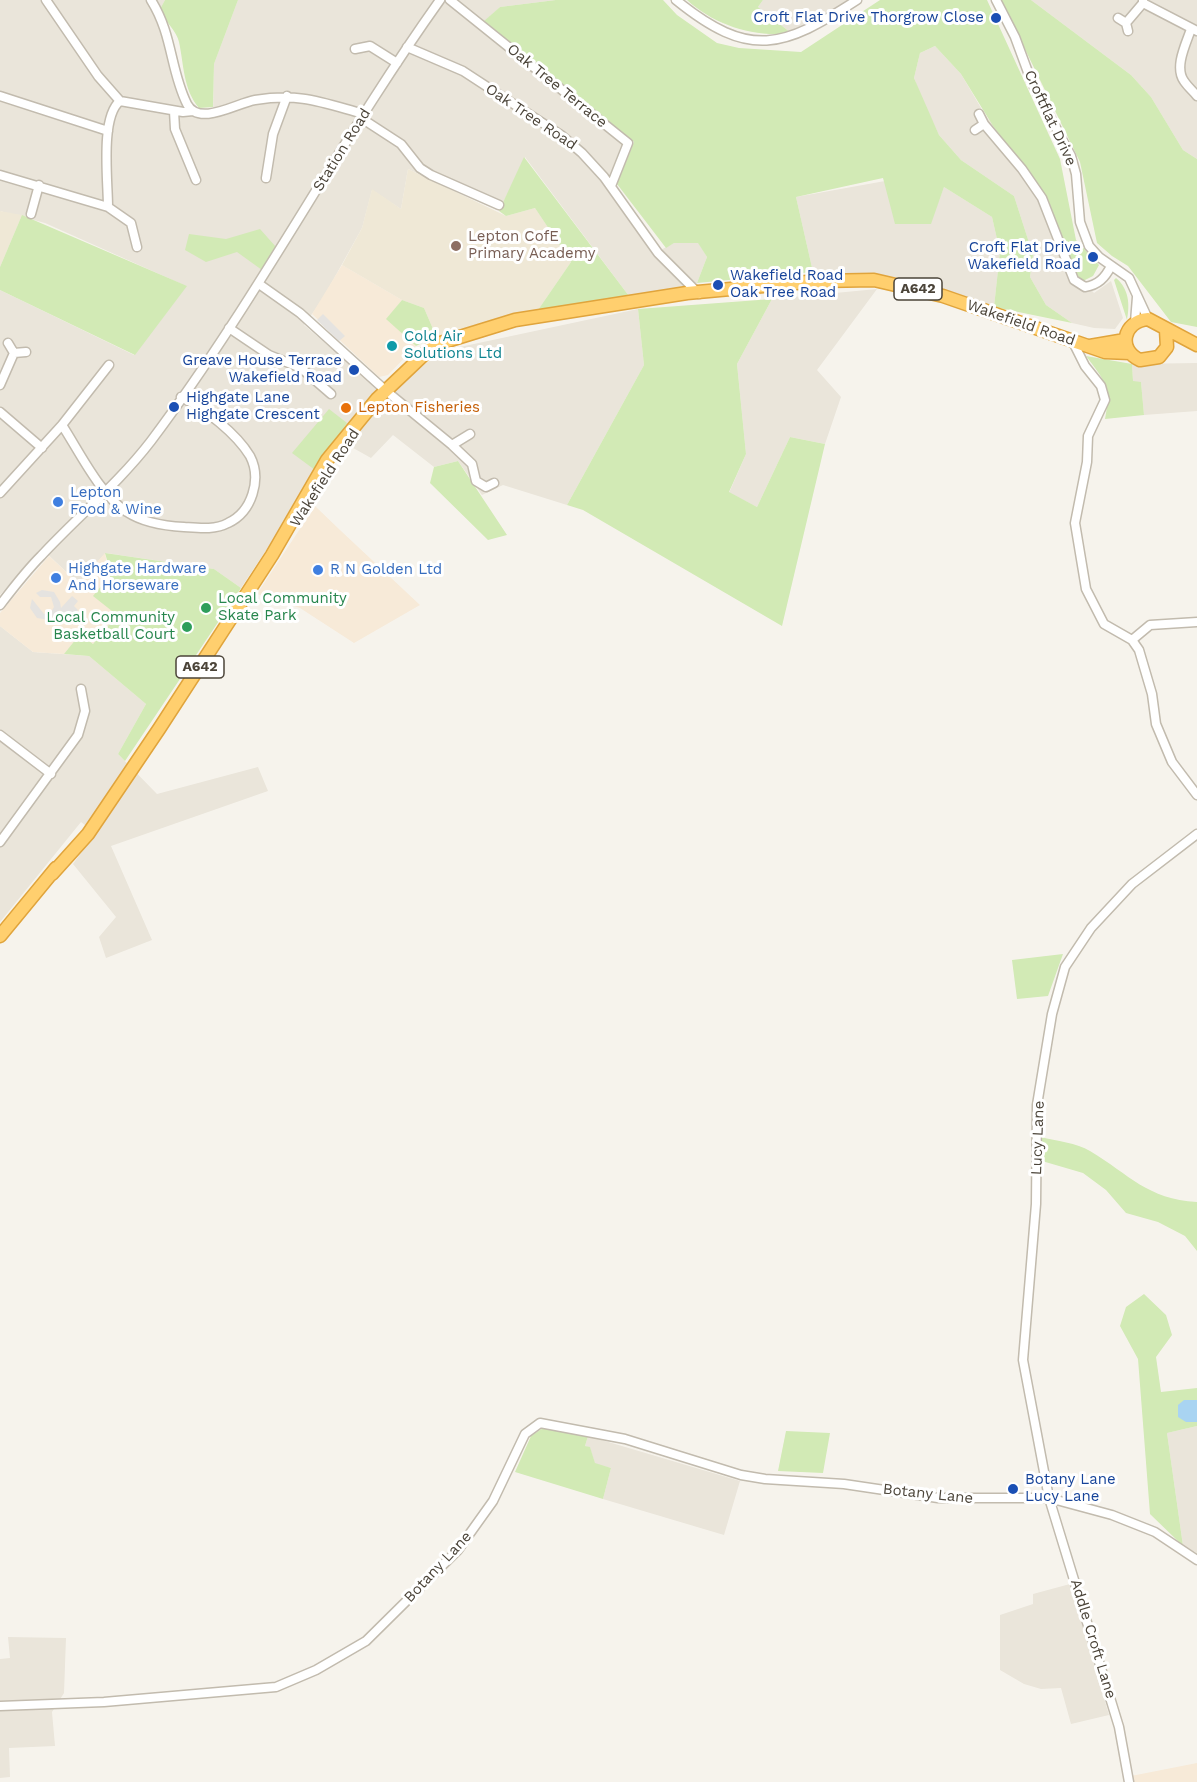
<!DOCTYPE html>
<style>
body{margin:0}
canvas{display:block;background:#f6f3ec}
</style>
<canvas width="1197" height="1782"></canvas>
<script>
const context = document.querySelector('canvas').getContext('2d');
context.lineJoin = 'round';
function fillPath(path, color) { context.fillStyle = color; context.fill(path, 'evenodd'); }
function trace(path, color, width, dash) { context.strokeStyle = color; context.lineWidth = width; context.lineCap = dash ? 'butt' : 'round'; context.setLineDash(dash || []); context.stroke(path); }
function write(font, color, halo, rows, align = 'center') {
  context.font = font + ' "Work Sans",sans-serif'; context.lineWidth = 6; context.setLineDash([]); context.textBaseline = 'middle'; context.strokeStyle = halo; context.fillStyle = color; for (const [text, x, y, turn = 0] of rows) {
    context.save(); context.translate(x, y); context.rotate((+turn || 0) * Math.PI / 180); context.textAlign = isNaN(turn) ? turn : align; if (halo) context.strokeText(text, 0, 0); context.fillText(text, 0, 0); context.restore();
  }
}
const residential = new Path2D(`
 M0 0H165L159 11 185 105 198 118 213 116 214 64 238 0H556L500 7 478 27 622 143 606 185 655 253 674 243 698 242 707 257 697 283 670 293 629 296 525 157 499 211 408 169 401 209 372 190 362 228 322 300 304 325 387 396 441 351 638 309 644 365 567 505 503 485 482 495 458 461 434 467 393 435 371 458 339 440 241 588 214 569 106 553 78 583 41 548 0 595V290L134 355 186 286 45 223 0 211Z
 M763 0H852L812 26 791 33 758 7Z
 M1031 0H1197V159L1183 150 1151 97 1131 75Z
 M935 46 961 74 984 113 1048 199 1059 233 1078 276 1094 293 1111 281 1123 318 1115 329 1094 328 1072 323 1046 305 1030 277 1033 255 1014 196 961 160 939 135 922 99 914 78 920 53Z
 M885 181 930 224 944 187 992 217 1000 252 994 307 878 274 813 272 796 197Z
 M877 289 817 370 841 397 825 444 790 437 757 507 729 493 746 454 737 364 772 299Z
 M1197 363V411L1144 415 1141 382H1133L1132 364Z
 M0 626 33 652 89 656 146 704 118 754 157 794 258 767 268 791 111 846 152 940 106 958 99 937 116 917 73 864 95 833 81 822 0 922Z
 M1197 1426V1553L1183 1546 1167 1433Z
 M588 1436 740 1481 724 1535 603 1499 611 1468 595 1464 590 1448 585 1446Z
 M1070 1584 1109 1715 1071 1724 1061 1688 1041 1689 1024 1684 1000 1670V1615L1033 1604V1594Z
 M8 1637 66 1638 64 1693 52 1712 55 1746 9 1748 10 1777 0 1778V1659L10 1658Z`);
const commercial = new Path2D(`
 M342 265 402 300 387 319 416 346 388 375 379 377 312 314Z
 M315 506 340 530 420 605 354 643 300 608 257 594Z
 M105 553 117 615 93 644 80 634 64 654 33 652 0 626V613L49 556 78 583Z
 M1197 1763V1782H1132L1131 1776Z`);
const education = new Path2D(`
 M408 169 506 216 535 208 571 262 538 310 436 336 424 308 402 300 342 265 362 228 372 189 401 209Z
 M0 211 22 215 0 267Z`);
const green = new Path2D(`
 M165 0H238L214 64 213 107 199 108C183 89 184 65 179 42 177 32 165 20 159 11Z
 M556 0H663L677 15 717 43 739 48 801 52 880 0H987L1060 159 1076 240 1099 265 1093 276 1083 281 1078 276 1059 233 1048 199 993 126 961 74 935 46 920 53 914 78 939 135 961 160 1014 196 1033 255 1030 277 1046 305 1072 323 994 307 1000 252 992 217 944 187 931 224H895L883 178 796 197 813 272 697 283 707 257 698 243H674L666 248 617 184 634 142 484 21 500 7Z
 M687 0H763L758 7 791 33C755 38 714 25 687 0Z
 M1001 0H1031L1131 75 1151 97 1183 150 1197 159V327L1171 322 1128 266 1112 256 1097 243 1080 162Z
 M524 157 629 296 538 310 571 262 535 208 506 216 499 211Z
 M22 215 187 286 135 355 0 290V267Z
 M260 229 276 247 262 270 237 252 206 262 185 250 189 234 226 239Z
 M1116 278C1129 289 1130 304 1127 320L1114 280Z
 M772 299 737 364 746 454 729 492 757 507 790 437 825 444 782 626 583 510 567 505 644 365 638 309Z
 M402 300 424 308 436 336 416 346 386 319Z
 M1086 356 1132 364 1133 381 1141 382 1144 415 1105 419C1112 387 1104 380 1086 356Z
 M329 409 347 423 315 470 292 453Z
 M458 461 507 535 488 540 430 483 434 467Z
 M105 553 214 569 241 588 125 761 118 754 146 704 89 656 64 654 80 634 93 644 117 615 93 596 111 574Z
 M1063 954 1048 996 1017 999 1012 960Z
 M1041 1137C1056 1141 1077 1143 1090 1151 1130 1175 1147 1199 1197 1202V1251L1185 1236 1158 1222 1126 1213 1106 1190 1083 1173 1042 1161Z
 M1144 1294 1166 1315 1172 1335 1156 1357 1161 1392 1197 1388V1426L1167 1433 1183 1546 1150 1514 1138 1359 1120 1326 1126 1307Z
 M543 1428 588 1436 585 1446 590 1447 595 1463 611 1468 603 1499 515 1472 531 1436Z
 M786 1431 830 1433 823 1473 778 1471Z`);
const parking = new Path2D(`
 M323 314 345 336 339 341 317 320Z
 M42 590 54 592 60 602 61 608 72 596 78 601 74 606 78 610 70 619 60 610 49 620 37 618 30 608 32 599 44 614 51 612 54 607 51 597H40L36 593Z`);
const water = new Path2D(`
 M1184 1400H1197V1422H1186L1178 1417V1405Z`);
const minor = new Path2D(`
 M46 0 98 76 120 101 183 112 193 111
 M151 0C173 35 170 70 187 104 199 127 237 103 255 100 301 93 320 102 364 114
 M450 0 628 143 611 186
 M676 0C750 60 783 48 857 0
 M996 0 1015 37 1032 83 1071 156 1076 174 1080 222 1089 246 1099 257 1129 278 1148 319
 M1143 0V3L1197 31
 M1118 18 1126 23 1128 31
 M1126 23 1143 3
 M1191 29C1186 44 1174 67 1184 81 1188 87 1193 91 1197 96
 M407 47 463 71 561 135 582 153 604 177 658 253 699 294
 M355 49 370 46 397 63
 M0 96 108 131
 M120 101C100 117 108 181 108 207L131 223 137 247
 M174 111 175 129 196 180
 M979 114 984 124 1022 169 1042 198 1074 280 1085 287C1098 285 1105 278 1111 266
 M361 118 401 144 420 168 431 175 499 205
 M975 130 984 124
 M0 175 108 207
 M266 178 273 134 287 96
 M31 214 39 185
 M259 284 300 313 385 390 452 445 472 464 476 481 486 487 494 483
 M1135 322 1137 297
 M229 328 269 355 301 368 331 394
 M1073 342 1085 366 1101 386 1105 400 1088 436 1087 462 1075 523 1086 589 1104 624 1132 640 1139 650 1152 694 1156 724 1172 762 1197 795
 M8 343 14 353 26 352
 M0 385 14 353
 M0 412 42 448
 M62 425C79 451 100 495 127 512 142 522 166 526 184 527 199 528 215 530 228 523 252 512 262 479 250 456 236 433 205 409 181 397
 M452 445 470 434
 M0 493 62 425 109 365
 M0 605C13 588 26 571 41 556 77 517 118 484 151 441 257 300 338 143 440 0
 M1132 640 1150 625 1197 622
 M0 735 51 774
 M0 842 78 735 85 711 81 689
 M0 1706 104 1702 276 1687 316 1670 366 1641 458 1550 493 1501 525 1434 540 1423 625 1439 741 1475 765 1479 844 1484 938 1498H1049L1112 1515 1155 1532 1197 1560
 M1129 1782 1119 1727 1049 1498 1023 1360 1036 1204 1037 1105 1052 1014 1065 967 1091 928 1132 884 1197 834`);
const highway = new Path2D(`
 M1166 330 1167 347 1159 357 1140 360C1117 350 1123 321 1148 319L1197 345
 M1090 346 1125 340
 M52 874 88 834 159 729 272 555 327 460 377 399 434 345 515 320 687 293 818 281 874 280 943 296 1105 352 1130 353
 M0 936 56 868`);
const markers = [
 [996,18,6,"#1a4fb4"],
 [456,246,6,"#8d6e63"],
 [1093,257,6,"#1a4fb4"],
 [718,285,6,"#1a4fb4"],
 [392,346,6,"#0f9aa8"],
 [354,370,6,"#1a4fb4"],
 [174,407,6,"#1a4fb4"],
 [346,408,6,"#e8710a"],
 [58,502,6,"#3f7fe0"],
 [318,570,6,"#3f7fe0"],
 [56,578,6,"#3f7fe0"],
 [206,608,6,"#2e9e5b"],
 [187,627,6,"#2e9e5b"],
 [1013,1489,6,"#1a4fb4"]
];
const shields = [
 [918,289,48],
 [200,667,48]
];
const shieldNames = [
 ["A642",918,289],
 ["A642",200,667]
];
const transitNames = [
 ["Croft Flat Drive Thorgrow Close",984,18],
 ["Croft Flat Drive",1081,248],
 ["Wakefield Road",1081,265],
 ["Wakefield Road",730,276,"left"],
 ["Oak Tree Road",730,293,"left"],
 ["Greave House Terrace",342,361],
 ["Wakefield Road",342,378],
 ["Highgate Lane",186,398,"left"],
 ["Highgate Crescent",186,415,"left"],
 ["Botany Lane",1025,1480,"left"],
 ["Lucy Lane",1025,1497,"left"]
];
const streetNames = [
 ["Oak Tree Terrace",557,86,39],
 ["Oak Tree Road",531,117,34],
 ["Croftflat Drive",1050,118,65],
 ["Station Road",342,150,-58],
 ["Wakefield Road",1021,323,19],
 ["Wakefield Road",325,478,-57],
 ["Lucy Lane",1038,1138,-88],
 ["Botany Lane",928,1494,6],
 ["Botany Lane",438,1567,-47],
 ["Addle Croft Lane",1093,1639,73]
];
const educationNames = [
 ["Lepton CofE",468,237],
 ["Primary Academy",468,254]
];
const cultureNames = [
 ["Cold Air",404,337],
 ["Solutions Ltd",404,354]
];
const foodNames = [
 ["Lepton Fisheries",358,408]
];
const shopNames = [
 ["Lepton",70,493],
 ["Food & Wine",70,510],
 ["Highgate Hardware",68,569],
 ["And Horseware",68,586],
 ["R N Golden Ltd",330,570]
];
const leisureNames = [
 ["Local Community",218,599],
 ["Skate Park",218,616],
 ["Local Community",175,618,"right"],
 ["Basketball Court",175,635,"right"]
];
fillPath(residential, '#eae5da');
fillPath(commercial, '#f7ead8');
fillPath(education, '#efe8d6');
fillPath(green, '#d2eab5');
fillPath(parking, '#e5e3e0');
fillPath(water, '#a9d4f2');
trace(minor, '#c2bbae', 11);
trace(highway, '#e0a43c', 15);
trace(minor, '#fff', 8);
trace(highway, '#ffcf6e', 12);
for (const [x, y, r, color] of markers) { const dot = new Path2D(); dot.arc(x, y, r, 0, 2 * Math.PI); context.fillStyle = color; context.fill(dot); trace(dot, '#fff', 2); }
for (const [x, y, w] of shields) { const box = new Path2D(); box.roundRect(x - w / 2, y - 11, w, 22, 4.5); context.fillStyle = '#fff'; context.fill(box); trace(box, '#4b4439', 1.5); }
write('bold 14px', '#4b4439', null, shieldNames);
write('15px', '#164399', '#fff', transitNames, 'right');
write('15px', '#4b4439', '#fff', streetNames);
write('15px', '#785e54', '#fff', educationNames, 'left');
write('15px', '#0d838f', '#fff', cultureNames, 'left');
write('15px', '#c56008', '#fff', foodNames, 'left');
write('15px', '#366cbe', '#fff', shopNames, 'left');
write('15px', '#27864d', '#fff', leisureNames, 'left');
</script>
